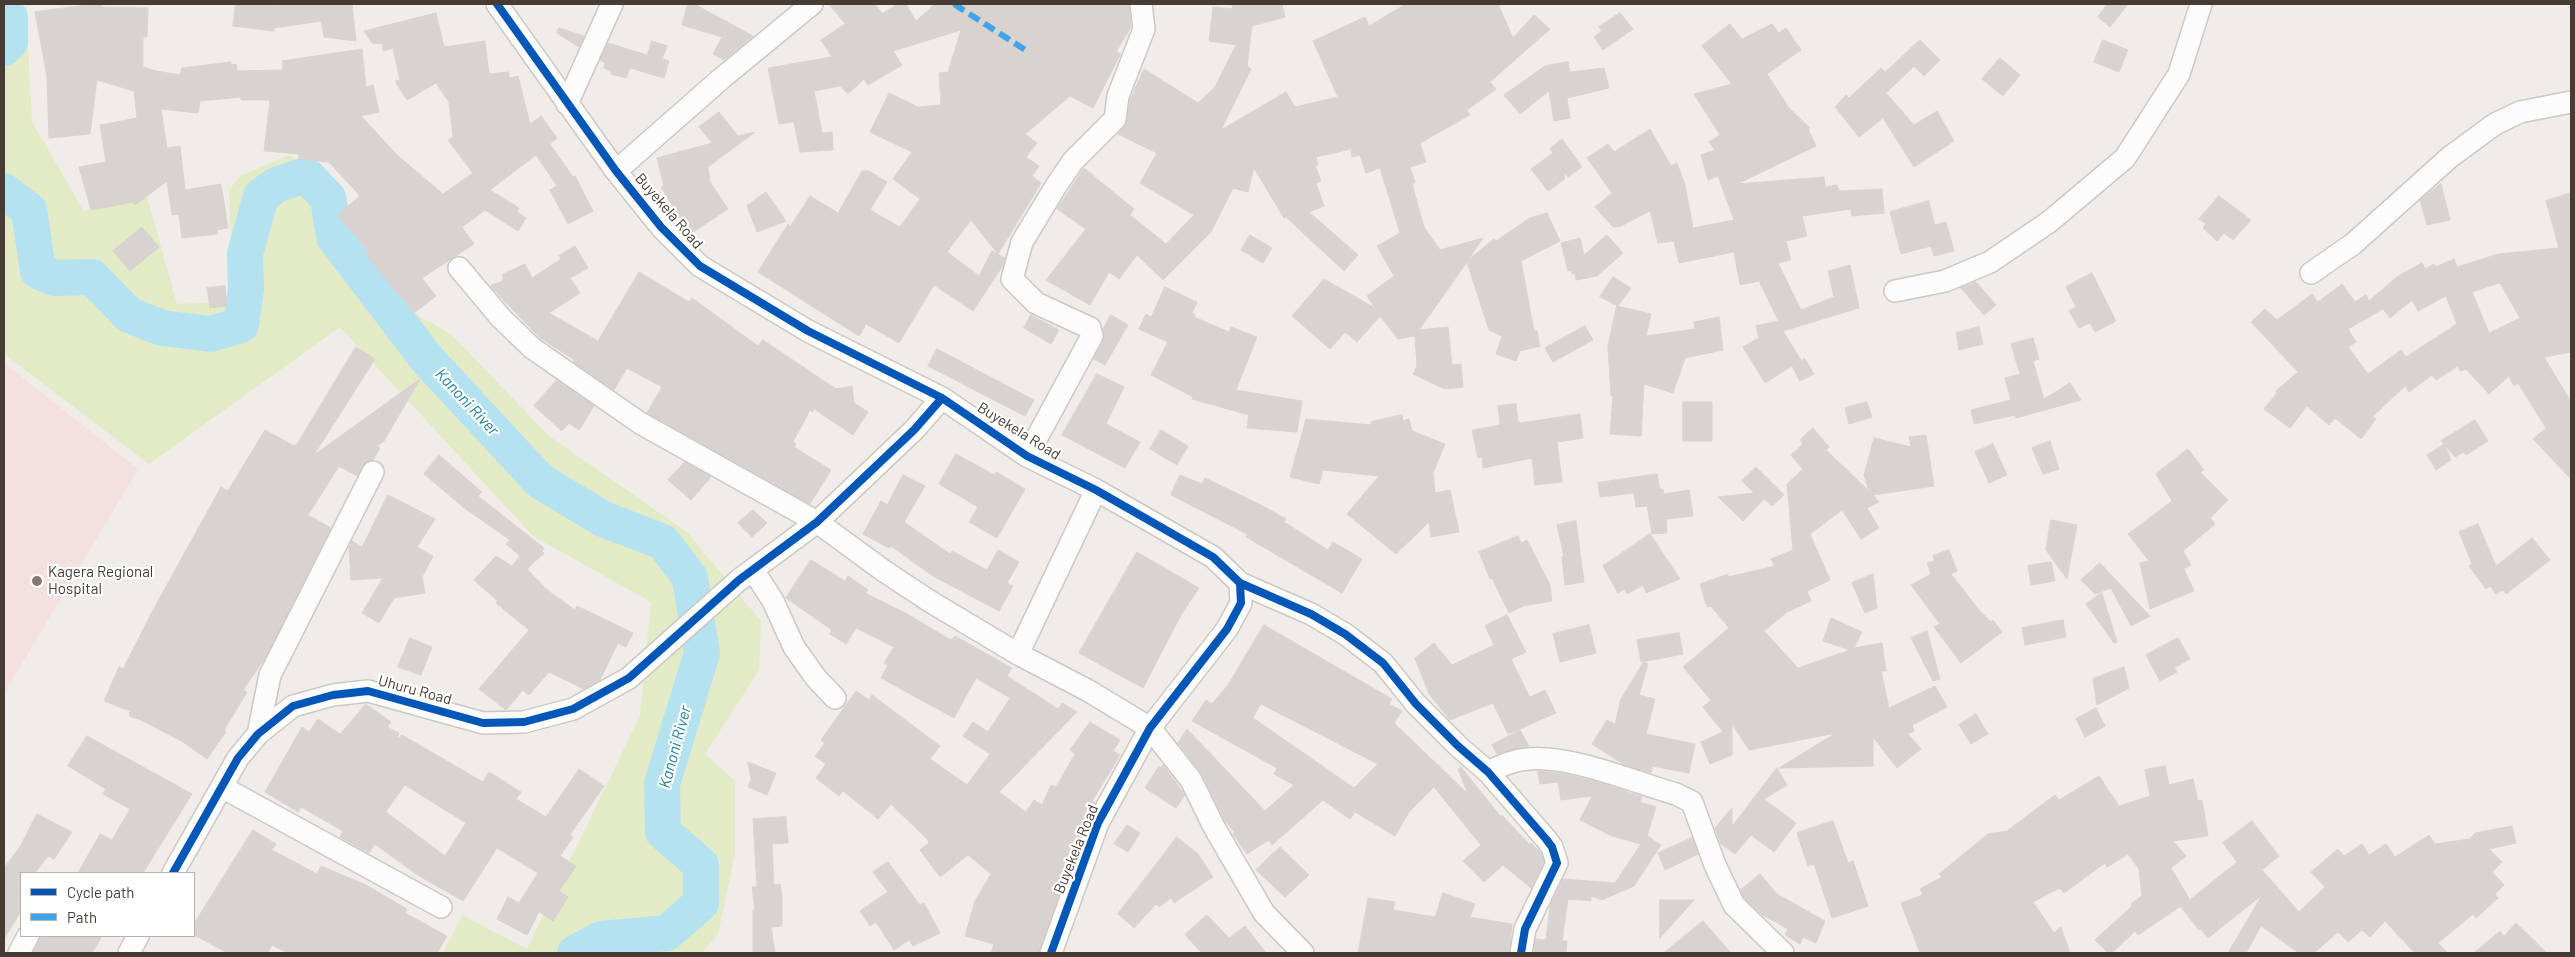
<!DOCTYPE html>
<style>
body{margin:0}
#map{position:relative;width:2575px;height:957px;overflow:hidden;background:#f0ece8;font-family:Barlow,sans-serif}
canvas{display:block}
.frame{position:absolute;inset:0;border:5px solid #463c34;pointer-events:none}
.legend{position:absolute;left:20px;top:872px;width:175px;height:65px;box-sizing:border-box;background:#fff;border:1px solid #b5b1ae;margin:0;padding:6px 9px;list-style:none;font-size:15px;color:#463c34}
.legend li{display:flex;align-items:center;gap:10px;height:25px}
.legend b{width:25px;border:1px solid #b5b1ae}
</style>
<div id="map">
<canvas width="2575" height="957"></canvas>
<div class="frame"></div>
<ul class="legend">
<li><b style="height:6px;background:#0057b8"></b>Cycle path</li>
<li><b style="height:6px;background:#3fa4eb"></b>Path</li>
</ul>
</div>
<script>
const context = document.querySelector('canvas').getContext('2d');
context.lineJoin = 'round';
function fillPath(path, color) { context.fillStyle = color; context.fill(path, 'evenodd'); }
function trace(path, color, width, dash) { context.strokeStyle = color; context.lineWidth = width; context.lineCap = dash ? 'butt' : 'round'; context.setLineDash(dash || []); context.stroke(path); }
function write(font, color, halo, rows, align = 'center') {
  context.font = font + ' Barlow,sans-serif'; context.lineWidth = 4.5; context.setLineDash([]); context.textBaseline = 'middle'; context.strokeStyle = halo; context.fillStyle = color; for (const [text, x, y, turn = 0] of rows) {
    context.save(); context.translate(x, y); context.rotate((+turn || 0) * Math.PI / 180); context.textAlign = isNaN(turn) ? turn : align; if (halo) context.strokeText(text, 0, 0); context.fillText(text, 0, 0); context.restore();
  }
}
const medical = new Path2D(`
 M4 363 138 469 4 694Z`);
const green = new Path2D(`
 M4 4H20L26 7 32 122 84 211 147 197 177 304 233 302 229 190 240 176 289 155 321 173 362 244 414 313 451 334 549 436 687 532 761 621 759 670 705 754 735 781V854L718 934 702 953H443L462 915 527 949 640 716 651 602 533 536 340 327 149 464 4 354Z`);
const river = new Path2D(`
 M4 15 10 18V42L4 48
 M4 191 29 210 38 271 55 278 92 277 129 315 162 328 211 334 241 325 246 289 245 254 261 196 276 185 306 175 328 198 334 237 427 359 540 481 603 519 663 542 690 578 702 653 662 784 663 832 701 865V903L667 933 601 939 575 953`);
const building = new Path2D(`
 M96 4H101V7L148 8 147 37H143V67L156 71 180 75 182 68 231 62V65L236 64 237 71 283 70 282 61 362 49 366 87 373 85 379 112 361 116 397 155 443 194 473 173 448 140 453 137 449 102 436 83 407 100 395 81 400 80 393 48 383 51V44L372 43 364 31 436 13 444 47 485 41 489 74 509 72V78L518 76 530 124 541 116 557 138 550 144 573 177 575 176 593 211 568 224 550 190 557 186 536 155 490 190 519 208 517 212 526 218 518 231 485 210 462 227 474 244 422 278 436 296 414 313 366 255 369 252 337 215 360 196 329 162 299 159V154L264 151 270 100H241V97L200 101 198 113 161 109 167 148 180 146 185 190 221 184 228 228 217 230V234L182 238 179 214 172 215 167 181 135 205 133 202 91 210 79 167 106 162 100 125 137 118 134 91 97 80 90 134 49 138 47 76 35 12Z
 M236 4 280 6V4H352L356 41 324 37 321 21 274 28V31L233 26Z
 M688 4H694L753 36 724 60 713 54 722 37 682 25Z
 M829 4H875L882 14 898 4H906L916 21 935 4H1129L1131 27 1116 52 1121 54 1120 55 1093 108 1070 96 1025 134 1037 143 1026 157 1039 166 1032 176 1041 183 998 254 971 220 947 252 979 276 992 251 1005 258 1002 267 973 311 934 285 899 343 866 324 859 336 758 272 788 224 790 227 810 196 838 213 862 171H869L887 182 870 210 900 227 920 199 893 179 912 152 870 132 889 93 918 107 941 105 939 73 948 72 961 30 893 51 902 65 868 85 864 79 848 94 840 86 814 91 822 133 832 132 833 150 800 152 794 122 779 124 768 68 832 57 821 40 845 24Z
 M1232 4H1282L1285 17 1252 26 1247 66 1251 69 1221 130 1286 92 1295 107 1338 97 1313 41 1365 17 1369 26 1406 4H1498L1513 38 1534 15 1550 29 1490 82 1496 89 1467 110 1470 115 1420 143 1426 162 1410 167 1415 182 1412 184 1424 227 1440 250 1483 238 1468 260 1494 239 1496 241 1530 218 1547 213 1560 241 1521 261 1534 331H1537L1540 346 1520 351 1516 361 1496 354 1502 336 1489 330 1467 262 1419 330 1448 327 1452 365 1461 364 1463 387 1445 389 1413 374 1417 366 1415 336 1398 339 1380 316 1357 342 1345 332 1330 349 1292 316 1324 279 1375 308 1367 296 1394 276 1377 246 1400 233 1380 168 1366 173 1360 155 1352 157 1351 149 1316 157 1318 165H1315L1321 181 1316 183 1324 206 1309 212 1358 255 1344 271 1286 217 1284 218 1254 168 1248 192 1233 188 1211 232 1163 280 1137 255 1119 279 1109 272 1090 305 1046 280 1086 229 1057 209 1084 168 1134 209 1130 215 1166 244 1194 215 1140 183 1157 153 1118 134 1127 121 1130 100 1144 69 1198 103 1215 87 1236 45 1209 41 1213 7 1233 9Z
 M2108 4H2128L2110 27 2098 17Z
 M1620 13 1633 29 1603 50 1594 37 1602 31 1599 27Z
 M1730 24 1742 39 1772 24 1779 33 1786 28 1801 50 1767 74 1789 108 1810 128 1808 129 1816 146 1737 184 1824 177 1825 187 1837 185 1839 191 1882 189 1884 213 1852 216 1851 209 1802 216 1807 236 1786 241 1791 260 1778 263 1801 310 1834 297 1828 271 1850 265 1859 308 1783 331 1801 360 1765 383 1743 347 1759 338 1756 326 1778 321 1783 330 1759 281 1740 285 1734 252 1679 263 1674 241 1658 243 1650 211 1619 227H1613L1595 207 1612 193 1587 158 1608 144 1614 152 1650 129 1671 166 1677 163 1685 185 1693 228 1734 220 1718 176 1708 180 1701 155 1715 150 1709 142 1720 135 1694 94 1732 84 1702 46Z
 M559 28 584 36 579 47 557 33Z
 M1920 40 1940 60 1924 76 1914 66 1886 93 1914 125 1937 111 1954 141 1914 167 1883 118 1859 137 1835 107 1846 95 1849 98 1881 68 1885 72Z
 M2103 40 2128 50 2119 72 2094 62Z
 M652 41 667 46 662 59 669 61 664 78 630 68 626 78 611 74V71L604 68 605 63 600 60 608 43 647 55Z
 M2000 58 2020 75 2003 96 1982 79Z
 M1568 62 1570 72 1604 68 1609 88 1567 98 1570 118 1554 121 1549 91 1520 114 1504 95 1545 66Z
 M719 112 738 136 755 132 708 167 710 182 728 209 690 234 661 187 664 186 657 158 712 143 699 127Z
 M1562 139 1582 167 1568 177 1563 171 1565 179 1548 191 1531 169 1553 153 1550 149Z
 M2441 184 2450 220 2427 225 2420 200Z
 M766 192 786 221 757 232 747 206Z
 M2571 193V352L2544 357 2571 402V479L2533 439 2546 428 2518 383 2514 386 2509 376 2489 394 2466 369 2460 371 2458 366 2436 380 2432 375 2409 392 2405 386 2372 417 2376 419 2361 439 2335 418 2329 425 2307 406 2290 428 2264 409 2277 393 2276 391 2298 372 2251 322 2265 309 2277 320 2312 294 2318 302 2342 284 2355 302 2366 295 2369 301 2398 276 2422 263 2425 269 2434 264 2436 267 2454 259 2457 267 2498 254 2559 248 2546 201ZM2500 283 2520 318 2489 333 2472 292ZM2446 296 2457 324 2406 357 2401 350 2368 374 2348 347 2356 342 2348 329 2383 309 2390 318 2412 300 2418 311Z
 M2219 196 2251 220 2233 240 2224 233 2217 241 2203 228 2206 224 2199 219Z
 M1929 201 1935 225 1946 222 1954 251 1934 256 1931 246 1901 254 1890 212Z
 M142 227 159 247 130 271 113 251Z
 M1250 235 1272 248 1263 263 1241 250Z
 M1607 235 1623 253 1597 276 1576 280 1575 274H1572L1571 270 1568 271 1561 243 1580 238 1584 255Z
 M575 246 588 268 570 278 580 293 549 313 598 341 639 272 689 302 692 298 758 346 763 340 836 389 852 386 854 403 868 412 853 435 814 409 812 412 810 410 793 442 796 444 794 447 831 470 810 504 647 413 662 387 627 368 614 390 573 362 575 360 540 338 492 288 491 285 503 281V274L525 264 532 278 561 259 559 256Z
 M2092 273 2116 321 2095 332 2090 323 2079 328 2069 311 2076 307 2066 287Z
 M1613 277 1631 288 1618 306 1600 297Z
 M1976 282 1996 305 1984 315 1961 288Z
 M225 286 227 306 210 308 207 288Z
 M1165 287 1197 302 1192 313 1195 315 1194 317 1229 332 1231 327 1257 337 1236 390 1302 401 1297 432 1247 428 1249 415 1192 399 1193 397 1151 375 1168 342 1139 329 1146 314 1151 317Z
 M1617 306 1651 314 1646 336 1695 329 1694 322 1719 317 1723 350 1685 358 1673 393 1644 384 1641 436 1610 434 1613 396H1611L1608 346Z
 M1031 315 1059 330 1051 344 1024 328Z
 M1111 315 1128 325 1105 365 1094 359 1103 342V329Z
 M1585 326 1593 340 1553 362 1545 348Z
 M1979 327 1983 344 1959 350 1956 333Z
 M2033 338 2039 359 2033 361 2044 399 2070 383 2081 400 2016 418 2015 415 1974 424 1971 410 2011 400 2005 378 2020 374 2011 344Z
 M356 347 375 359 314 455 420 379 384 441 377 446 380 448 373 460 366 462 357 476 339 466 308 515 331 528 265 658 243 690 247 692 224 730 226 732 207 759 183 742 141 720 129 716 130 711 104 701 119 667 123 669 152 612 221 487 228 491 265 430 294 446 297 444Z
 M937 349 1034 400 1025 416 928 366Z
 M1805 359 1814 374 1800 381 1792 366Z
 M1097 374 1124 387 1106 424 1140 442 1125 468 1062 435Z
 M557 380 594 406 579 430 569 423 562 431 534 406Z
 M1683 402H1712V441H1683Z
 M1867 402 1872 417 1849 424 1845 408Z
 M1516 404 1518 422 1521 423 1580 414 1583 438 1557 442 1562 482 1535 485 1532 458 1483 468 1482 457 1478 458 1472 430 1500 425 1498 406Z
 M1402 415 1403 421 1409 419 1412 431 1445 444 1433 473 1435 493 1450 490 1459 532 1431 537 1429 522 1396 554 1347 514 1379 476 1323 470 1319 484 1290 477 1306 419 1371 425V422Z
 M2475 420 2488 441 2466 455 2464 452 2455 457 2445 445 2451 460 2436 470 2427 455 2444 444 2441 441Z
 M1813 428 1829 447 1826 450 1869 491 1864 475 1874 438 1911 447 1909 437 1926 435 1934 486 1873 495 1879 502 1867 508 1879 528 1861 539 1842 510 1810 534 1830 580 1807 591 1811 601 1787 612 1764 631 1798 668 1850 650 1823 641 1831 618 1862 632 1854 648 1882 643 1886 671H1881L1889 708 1935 686 1947 707 1912 725 1914 731 1908 734 1921 749 1897 768 1873 737V766L1779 768 1836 733 1749 750 1732 724V755L1710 764 1701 742 1723 732 1703 707 1711 700 1683 667 1729 628 1711 606 1707 607 1700 584 1728 574V577L1775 566 1771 559 1793 550 1787 484 1803 469 1791 455 1803 444 1800 440Z
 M1161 430 1188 446 1177 465 1150 449Z
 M2050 441 2059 469 2043 474 2032 448Z
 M1993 444 2007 475 1989 483 1975 452Z
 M2188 449 2204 470 2200 472 2228 500 2210 518 2215 524 2183 551 2191 565 2184 569 2194 591 2150 609 2140 563 2149 561 2128 534 2172 501 2156 474Z
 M956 454 994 475 996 472 1025 489 997 538 969 522 978 507 939 484Z
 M439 455 482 492 478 496 544 548 542 551 544 553 527 569 547 590 575 610 577 606 633 633 626 647 618 643 600 680 584 689 549 672 529 695 523 690 506 710 479 689 529 630 496 603 498 601 474 580 496 556 512 566 520 556 506 544 510 540 463 507 424 474Z
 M685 462 711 477 691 500 668 480Z
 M1756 467 1784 495 1772 506 1764 499 1743 521 1718 497 1754 493 1742 481Z
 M1657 474 1660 489H1663L1664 494 1689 490 1693 516 1666 519 1667 533 1652 534 1647 506 1636 507 1634 493 1600 497 1598 483Z
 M903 475 925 486 904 522 950 554 952 551 987 570 998 550 1019 562 1007 583 1013 586 999 611 933 576 891 546 889 548 863 534 881 501 887 505Z
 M1180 475 1202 484 1205 478 1263 506 1286 519 1284 522 1328 550 1333 542 1362 559 1342 593 1246 537 1247 534 1171 495Z
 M388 495 435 519 417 547 433 556 422 577 425 593 394 598 379 623 362 613 383 578 351 580 349 547 352 541 362 547Z
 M753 510 767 523 752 537 738 523Z
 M2051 520 2077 525 2067 579 2046 550Z
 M1576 521 1584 582 1565 585 1562 557 1564 556 1557 525Z
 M2478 524 2496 566 2532 538 2550 560 2506 594 2503 590 2496 594 2490 586 2486 589 2469 566 2472 564 2459 532Z
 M1650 534 1680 579 1646 593 1643 585 1627 594 1624 589 1618 593 1603 566Z
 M1518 536 1521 543 1527 540 1550 585 1552 601 1523 606 1509 613 1492 578 1490 579 1479 552Z
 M1949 550 1957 571 1951 574 1978 609 1991 622 1993 620 2002 632 1961 663 1934 627 1940 624 1911 585 1931 574 1927 563 1935 561 1933 556Z
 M1137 552 1199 588 1181 615 1143 688 1079 653Z
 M811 560 845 581 848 576 868 590 865 593 907 614 951 640 955 636 1012 668 1007 676 1058 709 1062 703 1077 712 999 792 1026 812 1034 800 1042 805 1051 785 1056 787 1075 754 1070 750 1090 722 1120 740 1113 751 1120 755 1092 801 1095 802 1086 819 1039 953H991L994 944 965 936 975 901 991 874 968 855 940 877 920 850 929 843 928 840 891 804 878 819 843 791 839 796 816 778 826 764 815 756 825 743 821 740 856 691 869 700 872 695 940 746 930 759 967 785 990 754 963 736 973 722 988 732 1010 698 976 678 954 718 881 678 888 665 884 663 894 647 856 628 846 644 830 634 832 630 786 598Z
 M2051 562 2055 581 2031 585 2028 566Z
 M2100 563 2115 579 2150 616 2131 626 2111 588 2095 594 2081 580Z
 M1873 574 1877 608 1865 613 1852 583Z
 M2102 593 2117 642 2114 643 2086 604Z
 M1507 615 1526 652 1511 659 1526 690 1530 697 1545 690 1556 713 1508 734 1493 703 1450 720 1429 694 1415 658 1434 643 1452 665 1494 645 1485 626Z
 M2063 620 2066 637 2025 645 2022 628Z
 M1264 625 1392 699 1389 704 1402 711 1394 723 1468 794 1458 769 1461 767 1501 817 1502 815 1530 845 1531 843 1541 853 1544 862 1531 888 1503 865 1484 882 1463 861 1481 845 1434 787 1409 812 1395 836 1355 812 1350 819 1323 800 1272 845 1269 840 1247 854 1233 834 1235 832 1225 821 1202 774 1178 743 1187 729 1265 811 1294 785 1274 774 1277 768 1192 721 1206 700 1212 704 1228 685ZM1261 704 1378 764 1354 788 1253 718Z
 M1589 625 1596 653 1560 662 1553 634Z
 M1927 631 1940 679 1933 681 1911 638Z
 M1679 633 1683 654 1641 662 1637 640Z
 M410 638 432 647 421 675 398 667Z
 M2178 638 2190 659 2174 668 2177 672 2160 681 2146 655Z
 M1644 662 1648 664 1639 695 1655 699 1646 734 1695 744 1689 773 1652 766 1651 773 1623 764 1592 744 1607 720 1615 724 1621 699Z
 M2124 667 2129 688 2097 705 2093 679Z
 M366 704 391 722 387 727 399 733 397 739 402 735 483 782 489 772 521 792 516 799 546 817 579 769 604 786 570 835 573 837 560 856 576 866 559 891 568 897 553 921 539 912 527 935 497 919 508 897 519 903 538 873 497 848 463 901 416 874 375 844 369 853 340 837 343 831 301 807 298 812 265 792 302 727 309 732 318 719 340 734ZM405 785 466 823 445 856 386 812Z
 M2096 708 2105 726 2085 737 2076 719Z
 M1976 714 1988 734 1971 744 1959 725Z
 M1520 730 1529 746 1497 754 1492 745Z
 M87 736 192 794 143 873H78L100 834 112 840 130 809 103 794 106 789 68 766Z
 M748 762 776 773 767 795 748 787 751 779Z
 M1163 765 1185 795 1176 808 1145 788 1159 766 1161 768Z
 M2165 766 2169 785 2193 779 2198 801 2202 800 2208 836 2173 841 2186 856 2171 868 2190 900 2138 935 2135 931 2112 953H2108L2095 940 2132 906 2131 904 2142 896 2139 869 2128 854 2107 867 2105 863 2064 893 2059 888 2033 902 2054 933 2061 927 2070 953H1920L1901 903 1923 895 1920 889 1942 877 1939 874 1988 834 2007 831 2055 795 2059 800 2099 776 2119 806 2150 796 2145 770Z
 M1777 768 1787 785 1764 799 1796 823 1774 852 1751 835 1735 854 1721 844 1715 828 1732 808V826Z
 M1538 771 1561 773 1599 782 1642 797 1640 802 1656 807 1647 836 1661 845 1634 886 1602 900 1591 896V901L1568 899 1562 941H1567L1566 953H1534L1536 939 1546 940 1550 907 1563 879 1615 883 1641 844 1612 836 1580 820 1592 796 1561 800 1558 782 1540 784Z
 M37 814 72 832 54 859 48 856 35 873H21V911L4 939V868L20 847Z
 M786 817 788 843 772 844 774 885 780 884 782 897V926L771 927 775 953H753V910H755L752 887H757L753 819Z
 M1833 821 1848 863 1853 861 1868 906 1832 918 1814 864 1808 866 1797 833Z
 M2252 821 2279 856 2262 870 2299 912 2325 887 2311 872 2338 849 2344 856 2362 844 2369 855 2386 844 2395 857 2429 835 2435 844 2470 839 2475 833 2512 826 2516 843 2489 849 2502 862 2492 872 2504 885 2495 894 2498 898 2476 918 2473 914 2438 943 2448 953H2415L2385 921 2370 937 2362 930 2348 942 2338 932 2314 953H2299L2261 926 2246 953H2228L2262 895 2208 938 2200 928 2199 930 2181 907 2237 862 2223 843Z
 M1127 825 1140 833 1128 852 1114 844Z
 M253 830 276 844 272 850 317 874 321 866 366 885 407 909 405 913 447 936 437 953H288L272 945 268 953H228L194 935V924Z
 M1177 837 1198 854 1213 877 1174 903 1171 898 1159 907 1156 904 1134 928 1118 914Z
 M1692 838 1698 854 1665 870 1658 853Z
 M1280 847 1309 875 1285 897 1256 870Z
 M888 862 920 905 924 903 940 933 913 946 909 940 894 950 876 922 870 926 860 911 888 892 873 872Z
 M1760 874 1777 894 1825 921 1816 943 1803 937 1800 944 1785 935 1788 929 1761 914 1744 898 1741 890Z
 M1443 893 1475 904 1470 917 1512 924 1509 953H1358L1368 898 1395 902 1393 910 1435 917Z
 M1660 900H1694L1660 938Z
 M1207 915 1229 938 1245 926 1266 953H1202L1185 935Z
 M1703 921 1731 953H1664Z
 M2516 923 2547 953H2474L2500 931 2504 936Z
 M42 936H102L92 953H33Z`);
const minor = new Path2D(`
 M497 4 616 171 661 227 700 266 808 331 942 398 1027 456 1096 490 1213 557 1240 583 1241 603 1227 629 1150 728 1098 823 1051 953
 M567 104 612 4
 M616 171 722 78 812 4
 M459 268 501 318 532 348 640 423 817 522 884 571 931 602 1018 654 1089 691 1150 728 1191 780 1214 827 1264 913 1303 953
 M2311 273 2353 244 2450 157 2495 124 2520 112 2571 102
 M1895 291 1945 281 1990 262 2049 222 2125 158 2179 74 2201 4
 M1027 456 1092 336 1090 328 1036 303 1012 279 1022 242 1056 186 1073 161 1115 119 1118 96 1144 29 1141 4
 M753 570 773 601 794 647 816 678 835 698
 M1240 583 1311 614 1345 634 1383 663 1416 704 1458 746 1488 772 1546 839 1552 847 1557 863 1525 929 1521 953
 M1018 654 1096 490
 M258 734 270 675 373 472
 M1488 772C1501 766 1513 760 1528 759 1571 755 1634 782 1676 794L1692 802 1715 865 1734 905 1783 953
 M222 787 441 907
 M173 873 238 758 258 734 293 706 333 695 368 691 483 723 524 722 573 709 629 678 739 580 817 522 914 430 942 398
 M19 953 28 936
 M129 953 138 936`);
const quiet = new Path2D(`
 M954 4 1027 51`);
const cycleway = new Path2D(`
 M497 4 616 171 661 227 700 266 808 331 942 398 1027 456 1096 490 1213 557 1240 583 1241 603 1227 629 1150 728 1098 823 1051 953
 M1240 583 1311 614 1345 634 1383 663 1416 704 1458 746 1488 772 1546 839 1552 847 1557 863 1525 929 1521 953
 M173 873 238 758 258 734 293 706 333 695 368 691 483 723 524 722 573 709 629 678 739 580 817 522 914 430 942 398`);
const markers = [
 [37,581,6,"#827a73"]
];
const streetNames = [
 ["Buyekela Road",669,211,49],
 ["Buyekela Road",1019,431,32],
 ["Uhuru Road",415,690,15],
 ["Buyekela Road",1076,849,-68]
];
const poiNames = [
 ["Kagera Regional",48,572],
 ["Hospital",48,589]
];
const waterNames = [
 ["Kanoni River",467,402,47],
 ["Kanoni River",675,747,-75]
];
fillPath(medical, '#f3e0df');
fillPath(green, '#e2ebc6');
trace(river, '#b5e2f1', 36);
fillPath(building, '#d8d3cf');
trace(building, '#d8d3ce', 1);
trace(minor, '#ccc8c4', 24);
trace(minor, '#fdfcfc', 21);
trace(quiet, '#3fa4eb', 6, [12, 6]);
trace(cycleway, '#0057b8', 8);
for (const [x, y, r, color] of markers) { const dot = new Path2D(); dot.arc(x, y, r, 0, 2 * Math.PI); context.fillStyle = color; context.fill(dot); trace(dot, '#fff', 2); }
write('15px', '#463c34', '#fff', streetNames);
write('15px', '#463c34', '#fff', poiNames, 'left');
write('italic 16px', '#237e9f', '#fff', waterNames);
</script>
